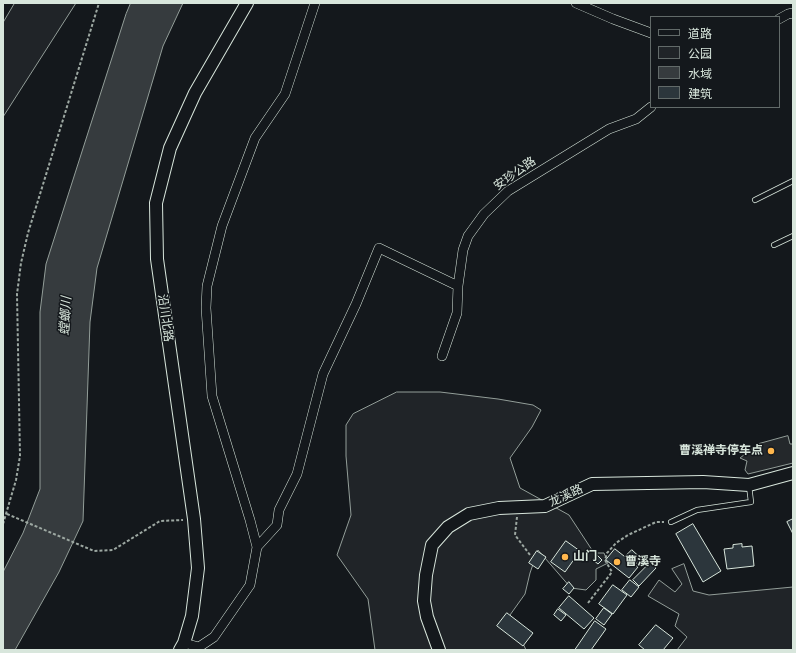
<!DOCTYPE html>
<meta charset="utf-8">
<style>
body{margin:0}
#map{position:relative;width:796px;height:653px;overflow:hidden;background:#14181c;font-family:"Fira Sans Condensed","Noto Sans SC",sans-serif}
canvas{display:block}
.frame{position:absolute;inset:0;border:4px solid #d8e6dc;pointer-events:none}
.legend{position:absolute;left:650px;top:16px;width:130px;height:92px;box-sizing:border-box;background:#14181c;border:1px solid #626a69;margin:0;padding:5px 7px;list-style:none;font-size:12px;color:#d8e6dc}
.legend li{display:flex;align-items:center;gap:8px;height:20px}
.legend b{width:20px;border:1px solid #626a69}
</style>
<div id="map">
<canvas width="796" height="653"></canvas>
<div class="frame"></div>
<ul class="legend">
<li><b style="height:5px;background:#14181c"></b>道路</li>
<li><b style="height:11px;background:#202428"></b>公园</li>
<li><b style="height:11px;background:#363b3e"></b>水域</li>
<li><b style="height:11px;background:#2c363c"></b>建筑</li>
</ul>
</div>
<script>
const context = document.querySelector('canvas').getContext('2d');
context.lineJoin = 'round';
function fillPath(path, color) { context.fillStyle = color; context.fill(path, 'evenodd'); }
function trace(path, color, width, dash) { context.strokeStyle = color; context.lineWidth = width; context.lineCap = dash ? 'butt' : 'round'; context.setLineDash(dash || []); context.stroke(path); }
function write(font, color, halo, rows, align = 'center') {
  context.font = font + ' "Fira Sans Condensed","Noto Sans SC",sans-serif'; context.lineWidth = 3; context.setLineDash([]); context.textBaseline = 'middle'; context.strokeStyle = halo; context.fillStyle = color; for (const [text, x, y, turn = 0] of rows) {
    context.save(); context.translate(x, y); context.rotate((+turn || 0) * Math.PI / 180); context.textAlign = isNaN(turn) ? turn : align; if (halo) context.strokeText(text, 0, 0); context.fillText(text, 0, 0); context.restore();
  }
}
const green = new Path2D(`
 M15 3H76L3 117V23Z
 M397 392H440L498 399 533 405 541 410 532 427 510 458 520 488 569 515 594 553H604L608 563 596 569V580L586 590 571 588 538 550 530 573 525 594 510 615 526 650H375L368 599 337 555 351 515 346 456V425L353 414Z
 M684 564 693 591 709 595 793 587V650H677L687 637 675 626 679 614 648 596 659 580 675 592 682 584 672 569Z`);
const parking = new Path2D(`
 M788 436 790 444H793V463L748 474 745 470 747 461 740 458 758 444Z`);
const water = new Path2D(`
 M131 3H183L163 46 97 268 90 322 83 521 59 572 15 650H3V572L23 533 40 489V312L46 264 126 14Z`);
const building = new Path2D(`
 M793 519V534L787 522Z
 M693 524 721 571 703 582 676 534Z
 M566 541 580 551 565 572 551 562Z
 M742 544V547L752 546 754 566 727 569 724 549 733 548V545Z
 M615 549 638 567 629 578 606 560Z
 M632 550 645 562 641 567 627 555Z
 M537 551 546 557 538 569 529 563Z
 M597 555 602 560 598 564 593 560Z
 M651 562 656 568 639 586 633 580Z
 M630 580 639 587 631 597 622 590Z
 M569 582 574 588 569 594 563 589Z
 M613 585 627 595 613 614 599 604Z
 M569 596 594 618 584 629 559 608Z
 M604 608 612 614 604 625 596 619Z
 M558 609 566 615 561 621 554 615Z
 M507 613 533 633 523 646 497 626Z
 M595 621 606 629 591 650H575Z
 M656 625 673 638 663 650H645L639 645Z`);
const path = new Path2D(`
 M7 514 94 551 113 550 160 521 183 520
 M517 517 515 535 530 555
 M3 524 16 480 20 456 17 294 21 263 28 233 99 3
 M588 603 612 572 605 560 607 553 616 543 628 535 656 522H664`);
const lane = new Path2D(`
 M755 200 793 181
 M774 245 793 236
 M671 522 697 510 751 502 749 486`);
const street = new Path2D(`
 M576 3 613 19 651 33
 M779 19 788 14 793 13
 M442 356 457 313 458 286 463 250 468 236 484 214 508 191 609 129 636 119 651 107
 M257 547 277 525 279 510 297 474 323 374 356 304 379 248 458 286
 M184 643 199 647 214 637 250 585 257 547 250 520 212 396 206 308 207 286 222 226 255 138 285 94 315 3`);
const secondary = new Path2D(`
 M180 650 184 643 192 616 198 568 194 519 157 259 156 203 170 148 195 93 247 3
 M439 650 427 617 424 601 426 575 432 545 448 527 469 514 499 508 545 506 592 484 703 482 749 485 793 473`);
const markers = [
 [771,451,4,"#ffb74d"],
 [565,557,4,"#ffb74d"],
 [617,562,4,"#ffb74d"]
];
const streetNames = [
 ["安珍公路",515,174,-35],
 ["沿川北路",165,318,82],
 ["龙溪路",566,496,-24]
];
const poiNames = [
 ["曹溪禅寺停车点",763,451,"right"],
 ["山门",573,557],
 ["曹溪寺",625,562]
];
const waterNames = [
 ["螳螂川",66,316,-87]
];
fillPath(green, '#202428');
trace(green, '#939e99', 1);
fillPath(parking, '#24282b');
trace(parking, '#939e99', 1);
fillPath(water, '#363b3e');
trace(water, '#939e99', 1);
fillPath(building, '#2c363c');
trace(building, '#d8e6dc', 1);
trace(lane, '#d8e6dc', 6);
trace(street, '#d8e6dc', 10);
trace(secondary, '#d8e6dc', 14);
trace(path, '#9da8a2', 2, [3, 2]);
trace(lane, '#14181c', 4.5);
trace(street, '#14181c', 9);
trace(secondary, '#14181c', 12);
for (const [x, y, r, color] of markers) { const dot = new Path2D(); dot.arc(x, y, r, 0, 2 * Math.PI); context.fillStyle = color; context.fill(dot); trace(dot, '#14181c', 1.5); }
write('12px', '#d8e6dc', '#14181c', streetNames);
write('bold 12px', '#d8e6dc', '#14181c', poiNames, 'left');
write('italic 13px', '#d8e6dc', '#14181c', waterNames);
</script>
